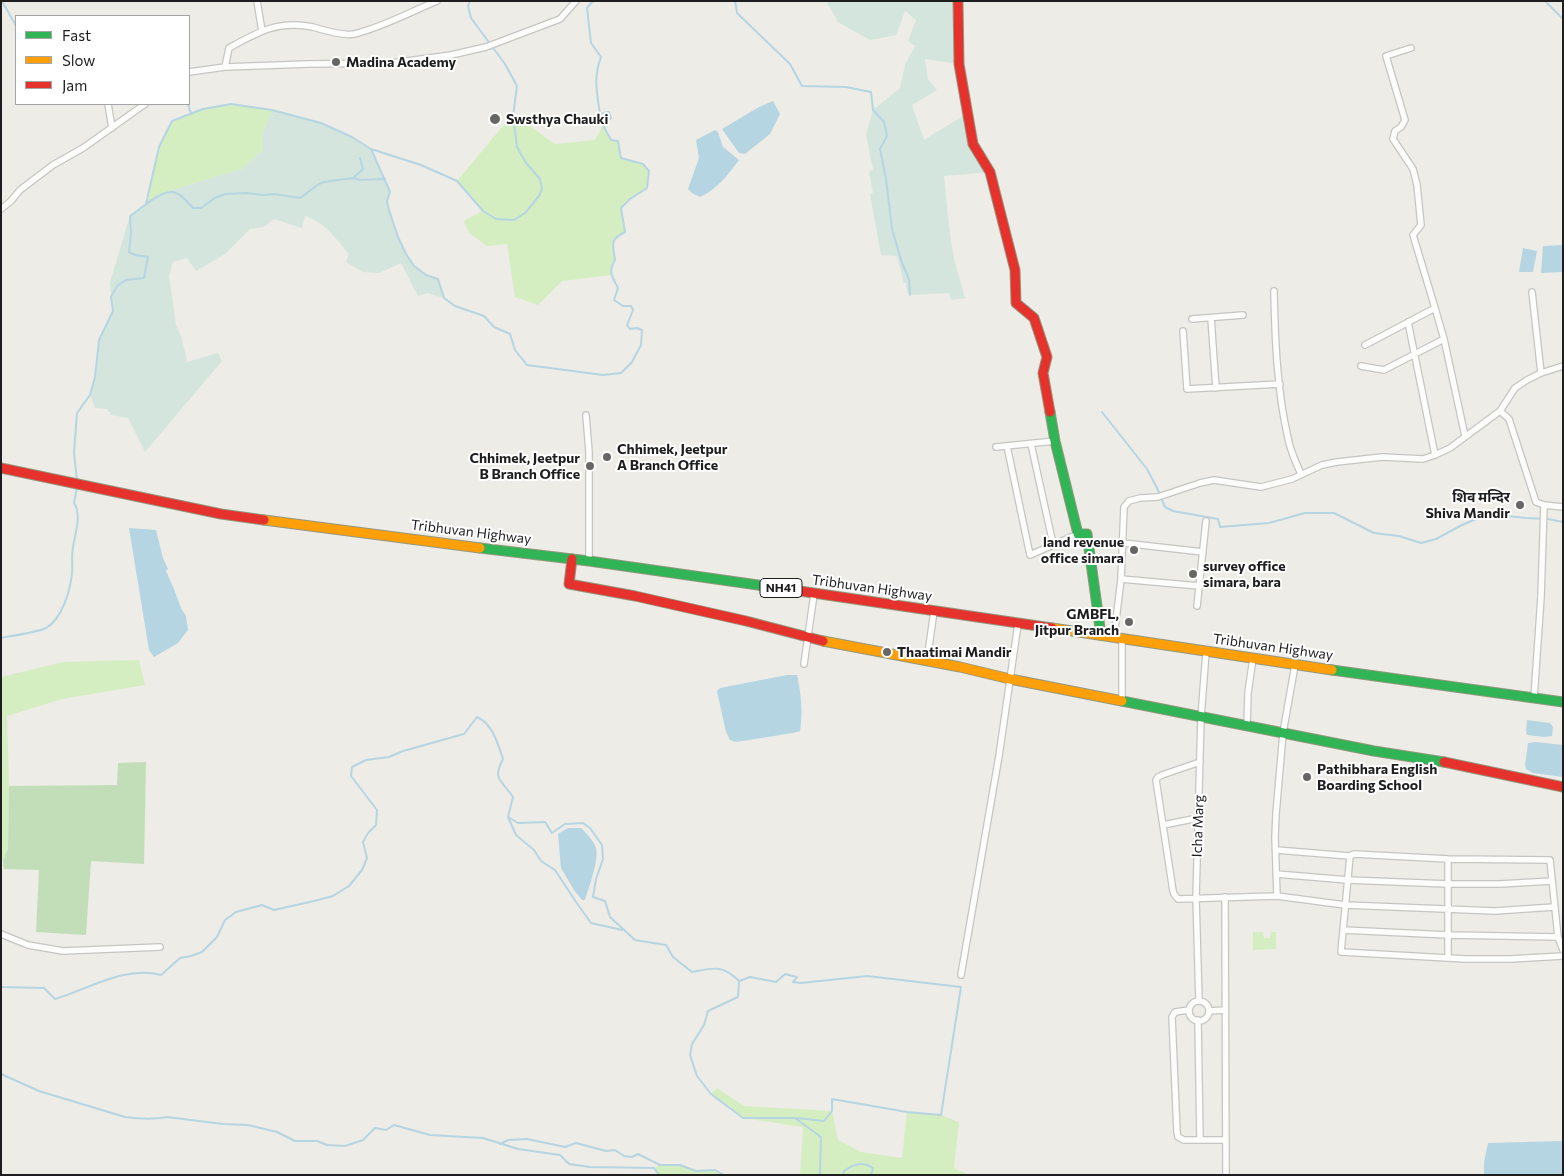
<!DOCTYPE html>
<meta charset="utf-8">
<style>
body{margin:0}
#map{position:relative;width:1564px;height:1176px;overflow:hidden;background:#edece6;font-family:Commissioner,sans-serif}
canvas{display:block}
.frame{position:absolute;inset:0;border:2px solid #1e1e1e;pointer-events:none}
.legend{position:absolute;left:15px;top:15px;width:175px;height:90px;box-sizing:border-box;background:#fff;border:1px solid #a5a5a5;margin:0;padding:6px 9px;list-style:none;font-size:15px;color:#1e1e1e}
.legend li{display:flex;align-items:center;gap:10px;height:25px}
.legend b{width:25px;border:1px solid #a5a5a5}
</style>
<div id="map">
<canvas width="1564" height="1176"></canvas>
<div class="frame"></div>
<ul class="legend">
<li><b style="height:6px;background:#30b455"></b>Fast</li>
<li><b style="height:6px;background:#ff9f0a"></b>Slow</li>
<li><b style="height:6px;background:#e5322d"></b>Jam</li>
</ul>
</div>
<script>
const context = document.querySelector('canvas').getContext('2d');
context.lineJoin = 'round';
function fillPath(path, color) { context.fillStyle = color; context.fill(path, 'evenodd'); }
function trace(path, color, width, dash) { context.strokeStyle = color; context.lineWidth = width; context.lineCap = dash ? 'butt' : 'round'; context.setLineDash(dash || []); context.stroke(path); }
function write(font, color, halo, rows, align = 'center') {
  context.font = font + ' Commissioner,"Noto Sans Devanagari",sans-serif'; context.lineWidth = 4; context.setLineDash([]); context.textBaseline = 'middle'; context.strokeStyle = halo; context.fillStyle = color; for (const [text, x, y, turn = 0] of rows) {
    context.save(); context.translate(x, y); context.rotate((+turn || 0) * Math.PI / 180); context.textAlign = isNaN(turn) ? turn : align; if (halo) context.strokeText(text, 0, 0); context.fillText(text, 0, 0); context.restore();
  }
}
const grass = new Path2D(`
 M231 104 272 110 262 135 263 150 242 169 169 191 146 205 159 147 172 121 203 109Z
 M513 114 555 144 595 140 603 125 611 140 618 141 621 158 643 164 649 171 647 188 630 199 621 208 625 232C609 240 613 244 615 260L611 267V275L562 281 538 305 515 297 507 244 487 246 469 233 464 221 482 211 457 181Z
 M139 660 145 685 62 699 7 716 9 786 8 848 3 861 1 858V677L63 662Z
 M1253 932H1263L1264 938H1270L1271 932H1276V949L1253 950Z
 M717 1088 744 1106 832 1111 838 1140 861 1152 902 1158 907 1112 941 1115 959 1122 954 1168 969 1175H800L803 1127 743 1118 711 1094Z
 M660 1165H680L696 1171 715 1170 724 1175H659L654 1168Z`);
const forest = new Path2D(`
 M146 762 144 864 91 861 86 935 36 932 39 870 4 869 3 861 8 848 9 786 117 785 118 763Z`);
const wetland = new Path2D(`
 M826 1H958L959 64 925 59 928 79 937 90 912 105 924 140 968 113 973 144 990 172 944 176 949 227 954 259 965 298 951 300 949 293 910 295 907 292 906 283H904L897 256 881 255 870 194 873 193 869 172 873 169 866 135 873 110 900 88 905 65 915 46 908 41 916 20 905 11 896 35 870 40 838 22Z
 M272 110 321 123 352 137 371 149 390 192 387 201 389 210 398 237 406 254 414 266 426 275 438 279 444 298 427 293 418 296 401 263 379 273 363 272 346 262 349 254C335 238 326 223 305 216L302 228 274 219 264 227 250 229 225 254 196 271 187 258 173 262 169 276 176 325 182 339 187 362 218 353 222 361 145 452 128 418 111 415 107 409 95 408 90 395 95 377 99 340 113 311 110 282 130 216 155 197 169 191 242 169 263 150 262 135Z`);
const water = new Path2D(`
 M773 101 780 114 770 134 745 154 739 153 722 129 759 107Z
 M715 130 718 132 723 147 739 160C728 175 717 189 700 197L692 193 688 189 699 158 696 140Z
 M1563 245V272L1541 273 1543 246Z
 M1523 248 1537 251 1533 272H1519Z
 M129 528 156 530 163 558 168 569 166 571 174 589 181 608 186 616 188 630 178 643 154 657 149 650Z
 M787 675H797C801 692 803 713 800 731L793 733 736 742 730 740 726 732 717 691 720 688Z
 M1527 720 1550 723 1553 727 1552 736 1545 737 1527 735 1526 731Z
 M1536 742 1563 745V777L1533 773 1526 769 1525 765 1528 743Z
 M568 828H581C587 834 593 840 596 848 599 861 589 887 585 900H582L574 890 561 868 558 834Z
 M1563 1141V1175H1484V1162L1488 1143Z`);
const stream = new Path2D(`
 M2 1 16 26
 M735 1 737 13 790 64 802 86 846 87 871 92 873 110 884 122 887 136 880 149 886 179 892 229 902 263 909 279 910 295
 M1545 1 1563 19
 M188 104 191 114
 M371 149 390 192 387 201 389 210 398 237 406 254 414 266 426 275 438 279 444 298 455 306 484 316 494 327 510 334 515 350 527 365 603 375 621 373 632 362 641 345 642 330 637 328 630 329 627 325 633 310 631 306H623L614 300 618 288C612 277 608 271 615 260 613 244 609 240 625 232L621 208 630 199 647 188 649 171 643 164 621 158 618 141 611 140 603 125 611 118 609 112 600 114C597 93 593 78 601 57L591 43 587 8 592 2 595 1
 M353 178 360 180 385 179
 M146 204 159 147 172 121 203 109 231 104 272 110 321 123 352 137 371 149 421 165 457 181 483 211 496 219 514 220 525 213 539 196 542 189 540 179 526 163 517 147 513 116 517 86 505 64 471 18 468 6 470 1
 M1102 412 1147 469 1157 488 1165 507 1173 511 1218 519 1220 527 1269 523 1305 513H1334L1374 533 1399 536 1421 543 1436 539 1462 525 1488 514 1526 518 1548 519 1563 522
 M77 480 74 453 77 413 90 395 95 377 99 340 113 311 111 297 117 286 126 280 144 278 148 257 135 255 129 252 131 232 130 216C141 209 165 185 178 194 184 197 188 203 193 208H201L215 198 225 194 247 193 263 195 274 194 300 198 319 184 324 182 353 178 363 169 360 158
 M1 638C11 636 38 632 46 628 62 619 70 591 72 574 73 565 71 556 73 547 75 534 82 515 74 503L77 487
 M508 817 516 835 534 850 541 861 555 870 576 902 591 923 622 930
 M739 981 750 977 776 982 785 974 797 977 793 982 801 983 867 976 961 987 941 1115 907 1112 832 1099V1111L824 1121 797 1118
 M1 987 44 988 55 999C89 989 125 965 161 975L180 958 191 956 202 952 217 937 225 920 236 912 262 905 274 910 314 901 333 896 349 886 362 870 367 858 363 842 368 833 376 825 377 810 351 776 352 767 366 760 389 757 403 751 464 734 477 717C492 723 498 744 503 759 492 780 501 779 513 797L508 817 518 823 545 822 552 833 565 824 583 823 590 828 602 845 603 859 596 879 593 897 605 901 610 917 635 940 666 945 673 957 692 972C714 968 722 964 739 981L738 997 708 1011 704 1025 692 1044 690 1055 697 1076 711 1094 743 1118H795L821 1137 820 1174 819 1175
 M1 1074 39 1091 125 1117C139 1119 153 1120 167 1117L223 1124 248 1125 277 1132 295 1141H317L327 1145 345 1146 363 1140 375 1128 386 1130 394 1125 430 1135 483 1138 518 1149 560 1155 569 1164 590 1167 654 1168 659 1175
 M500 1144 508 1140 527 1139 565 1147 576 1143 606 1151 615 1150 624 1156 632 1157 638 1154 660 1165H680L696 1171 715 1170 724 1175
 M843 1175 844 1171C854 1164 862 1161 873 1168L871 1175`);
const street = new Path2D(`
 M257 1 262 31
 M1411 48 1386 56 1405 120 1401 127 1395 131 1393 139 1413 169 1417 185 1421 225 1413 235 1435 308
 M225 67 308 64 392 63 451 55 486 47 560 19 576 1
 M189 72 225 67 229 48C258 32 278 20 313 27 323 30 344 36 354 34 383 27 410 12 437 1
 M108 104 112 128
 M1 209 11 201 20 190 53 165 83 148 145 104
 M1274 291C1275 339 1277 391 1288 438 1290 450 1296 463 1301 474
 M1532 292 1541 373
 M1211 318 1216 388
 M1192 319 1243 315
 M1408 322 1435 455
 M1183 331 1187 389 1280 384
 M1365 345 1435 308 1444 339 1465 436
 M1361 366 1384 370 1444 339
 M1500 411 1509 419 1536 502 1544 505 1563 507
 M586 415 589 452V561
 M1031 444 1053 544
 M1007 446 1030 555 1078 534
 M996 447 1055 441
 M1123 543 1203 552
 M1121 579 1199 586
 M1197 606 1206 521
 M1114 637 1121 579 1124 507 1129 501 1140 498 1158 497 1200 483 1214 480 1261 487 1292 479 1322 465 1337 462 1382 457 1423 459 1435 455 1450 448 1500 411 1515 388 1527 380 1541 373 1563 366
 M1122 639V701
 M927 661 934 611
 M804 664 814 594
 M1534 698 1541 597 1544 505
 M1247 726 1248 693 1253 658
 M1200 762 1162 775 1158 777 1156 780 1173 891 1174 894 1178 899 1277 896 1345 905 1495 911 1554 907
 M1163 825 1198 818
 M1276 850 1350 856 1341 952 1466 959H1510L1563 956
 M1350 856 1354 854 1448 859 1550 860 1558 937 1563 950
 M1276 874 1348 880 1448 884H1500L1552 881
 M1277 896 1275 837 1276 814 1283 733 1295 665
 M1225 897 1226 1175
 M1343 930 1448 935 1558 937
 M1 934 28 945 63 951 160 947
 M1448 958V859
 M961 975 999 756 1018 624
 M1199 1001 1196 898 1201 717 1206 652
 M1189 1011a10 10 0 1 1 20 0a10 10 0 1 1-20 0Z
 M1189 1010 1175 1012 1172 1017 1177 1132 1178 1137 1184 1140H1226
 M1209 1011 1225 1010
 M1198 1020 1200 1140`);
const fast = new Path2D(`
 M1050 412 1055 441 1078 534H1087L1101 635
 M480 548 589 561 793 590
 M1332 670 1563 702
 M1122 701 1374 751 1444 762`);
const slow = new Path2D(`
 M264 520 480 548
 M1052 628 1332 670
 M823 641 960 667 1010 679 1122 701`);
const jam = new Path2D(`
 M958 1 959 64 973 144 990 172 1015 270 1016 303 1034 318 1047 357 1043 373 1050 412
 M1 468 221 514 264 520
 M572 559 569 584 635 596 746 621 823 641
 M793 590 1052 628
 M1444 762 1563 787`);
const markers = [
 [336,62,5,"#666664"],
 [495,119,6,"#666664"],
 [607,457,5,"#666664"],
 [590,466,5,"#666664"],
 [1520,505,5,"#666664"],
 [1134,550,5,"#666664"],
 [1193,574,5,"#666664"],
 [1129,622,5,"#666664"],
 [887,652,5,"#666664"],
 [1307,777,5,"#666664"]
];
const shields = [
 [781,588,42]
];
const shieldNames = [
 ["NH41",781,588]
];
const poiNames = [
 ["Madina Academy",346,62],
 ["Swsthya Chauki",506,119],
 ["Chhimek, Jeetpur",617,449],
 ["A Branch Office",617,465],
 ["Chhimek, Jeetpur",580,458,"right"],
 ["B Branch Office",580,474,"right"],
 ["शिव मन्दिर",1510,497,"right"],
 ["Shiva Mandir",1510,513,"right"],
 ["land revenue",1124,542,"right"],
 ["office simara",1124,558,"right"],
 ["survey office",1203,566],
 ["simara, bara",1203,582],
 ["GMBFL,",1119,614,"right"],
 ["Jitpur Branch",1119,630,"right"],
 ["Thaatimai Mandir",897,652],
 ["Pathibhara English",1317,769],
 ["Boarding School",1317,785]
];
const streetNames = [
 ["Tribhuvan Highway",471,532,7],
 ["Tribhuvan Highway",872,588,8],
 ["Tribhuvan Highway",1273,647,8],
 ["Icha Marg",1198,826,-88]
];
fillPath(grass, '#d4eec2');
fillPath(forest, '#c2deb9');
fillPath(wetland, '#d3e5dc');
fillPath(water, '#b6d5e2');
trace(stream, '#b6d5e2', 2);
trace(street, '#c5c5c2', 8);
trace(fast, '#93977e', 11);
trace(slow, '#93977e', 11);
trace(jam, '#93977e', 11);
trace(street, '#fcfcfb', 5.5);
trace(fast, '#30b455', 9);
trace(slow, '#ff9f0a', 9);
trace(jam, '#e5322d', 9);
for (const [x, y, r, color] of markers) { const dot = new Path2D(); dot.arc(x, y, r, 0, 2 * Math.PI); context.fillStyle = color; context.fill(dot); trace(dot, '#fff', 2); }
for (const [x, y, w] of shields) { const box = new Path2D(); box.roundRect(x - w / 2, y - 9.5, w, 19, 4); context.fillStyle = '#fff'; context.fill(box); trace(box, '#1e1e1e', 1); }
write('bold 12px', '#1e1e1e', null, shieldNames);
write('bold 14px', '#1e1e1e', '#fff', poiNames, 'left');
write('14px', '#1e1e1e', '#fff', streetNames);
</script>
